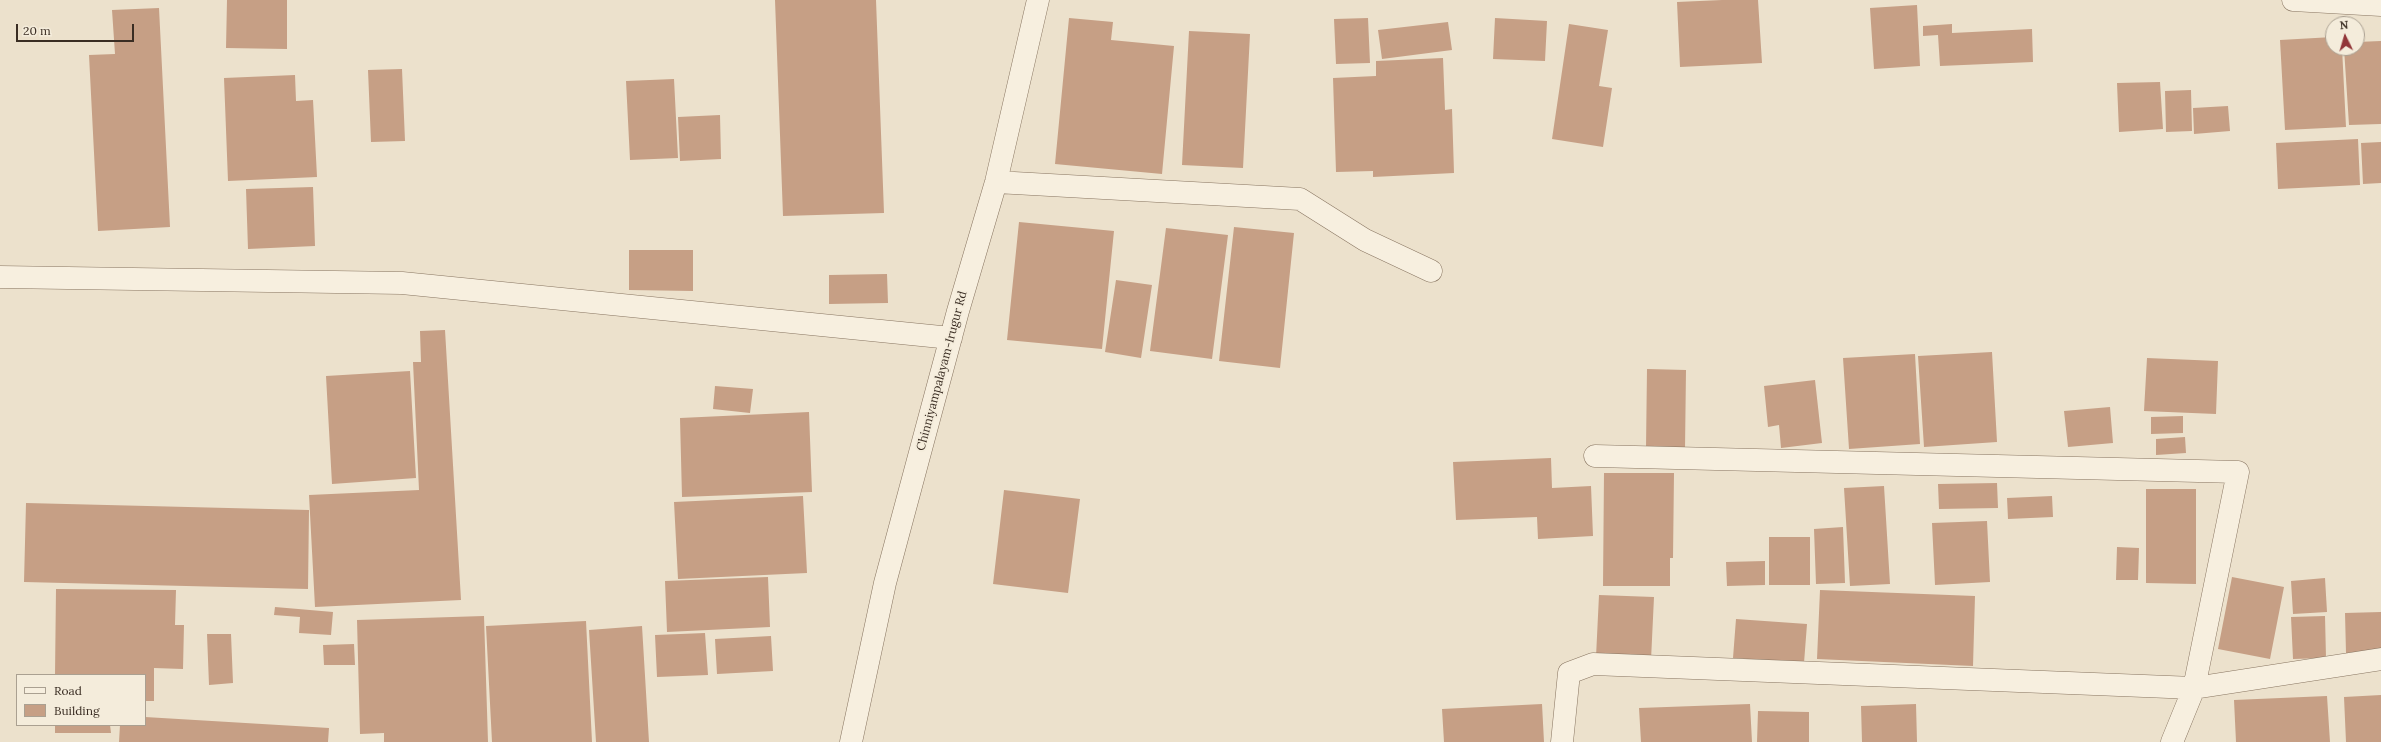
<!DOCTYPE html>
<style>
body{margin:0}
#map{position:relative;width:2381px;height:742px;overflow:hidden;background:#ece1cc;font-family:Lora,serif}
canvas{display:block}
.legend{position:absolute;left:16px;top:674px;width:130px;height:52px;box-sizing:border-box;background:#f4ecdb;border:1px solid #aaa091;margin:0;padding:5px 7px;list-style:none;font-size:12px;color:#3a2d23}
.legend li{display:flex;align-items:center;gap:8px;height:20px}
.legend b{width:20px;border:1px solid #aaa091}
.north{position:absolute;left:2325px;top:16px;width:40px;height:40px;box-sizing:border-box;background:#f4ecdb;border:1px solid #aaa091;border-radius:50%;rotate:355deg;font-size:11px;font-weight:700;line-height:16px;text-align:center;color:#3a2d23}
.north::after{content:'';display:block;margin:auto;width:14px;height:18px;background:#923639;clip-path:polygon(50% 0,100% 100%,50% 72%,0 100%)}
.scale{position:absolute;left:16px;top:24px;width:118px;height:18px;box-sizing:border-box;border:2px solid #3a2d23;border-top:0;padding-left:5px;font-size:12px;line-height:14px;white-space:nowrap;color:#3a2d23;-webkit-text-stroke:3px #f4ecdb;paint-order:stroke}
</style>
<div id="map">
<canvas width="2381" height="742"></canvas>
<ul class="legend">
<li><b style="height:5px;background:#f7efdf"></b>Road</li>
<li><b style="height:11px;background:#c69f85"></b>Building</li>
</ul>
<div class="north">N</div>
<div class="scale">20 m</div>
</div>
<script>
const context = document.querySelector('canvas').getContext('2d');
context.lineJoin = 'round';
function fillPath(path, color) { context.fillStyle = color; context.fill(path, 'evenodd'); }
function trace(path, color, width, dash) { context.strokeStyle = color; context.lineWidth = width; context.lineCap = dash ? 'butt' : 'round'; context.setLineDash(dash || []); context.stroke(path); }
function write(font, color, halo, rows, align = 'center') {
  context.font = font + ' Lora,serif'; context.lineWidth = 3.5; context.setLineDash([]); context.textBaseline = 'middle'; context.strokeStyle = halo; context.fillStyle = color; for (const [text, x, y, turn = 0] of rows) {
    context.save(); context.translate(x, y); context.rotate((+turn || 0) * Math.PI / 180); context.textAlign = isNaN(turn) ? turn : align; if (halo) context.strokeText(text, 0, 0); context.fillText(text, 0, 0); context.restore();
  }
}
const building = new Path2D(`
 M227 0H287V49L226 48Z
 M775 0H876L884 213 783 216Z
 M1722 0H1758L1762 63 1680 67 1677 2Z
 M1917 5 1920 66 1874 69 1870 8Z
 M159 8 170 227 98 231 89 55 115 54 112 10Z
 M1069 18 1113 22 1111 40 1174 46 1162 174 1055 164Z
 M1368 18 1370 63 1336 64 1334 19Z
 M1495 18 1547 21 1545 61 1493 59Z
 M1448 22 1452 50 1382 59 1378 30Z
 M1569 24 1608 30 1599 86 1612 88 1603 147 1552 139Z
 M1952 24V33L2032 29 2033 62 1940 66 1938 35 1923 36V26Z
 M1189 31 1250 34 1243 168 1182 165Z
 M2333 37V48H2342L2346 127 2285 130 2280 40Z
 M2381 41V124L2349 125 2344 48H2357V42Z
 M1443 58 1445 110 1452 109 1454 173 1373 177V171L1336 172 1333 78 1376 76V61Z
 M402 69 405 141 371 142 368 70Z
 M295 75 296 101 313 100 317 177 228 181 224 78Z
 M674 79 678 158 630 160 626 81Z
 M2160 82 2163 129 2119 132 2117 83Z
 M2191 90 2192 131 2166 132 2165 91Z
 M2228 106 2230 131 2194 134 2193 108Z
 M720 115 721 159 680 161 678 117Z
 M2358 139 2360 185 2278 189 2276 143Z
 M2381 142V183L2363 184 2361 143Z
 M313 187 315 246 248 249 246 189Z
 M1019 222 1114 231 1102 349 1007 340Z
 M1234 227 1294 233 1280 368 1219 361Z
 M1166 228 1228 235 1212 359 1150 351Z
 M629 250H693V291L629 290Z
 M887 274 888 303 829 304V275Z
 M1116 280 1152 285 1141 358 1105 352Z
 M445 330 461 600 315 607 309 495 419 490 413 362H421L420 331Z
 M1992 352 1997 442 1924 447 1918 356Z
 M1915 354 1920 444 1849 449 1843 358Z
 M2147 358 2218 361 2216 414 2144 411Z
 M1647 369 1686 370 1685 449 1646 448Z
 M410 371 416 478 332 484 326 376Z
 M1815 380 1822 443 1781 448 1779 425 1768 427 1764 386Z
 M715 386 753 389 750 413 713 409Z
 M2110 407 2113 443 2068 447 2064 411Z
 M809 412 812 492 682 497 680 418Z
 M2183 416V433L2151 434V417Z
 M2185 437 2186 453 2156 455V439Z
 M1551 458 1552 488 1591 486 1593 536 1538 539 1537 517 1456 520 1453 462Z
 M1604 473H1674L1673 558H1670V586H1603Z
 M1997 483 1998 508 1939 509 1938 484Z
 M1884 486 1890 584 1850 586 1844 488Z
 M2146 489H2196V584L2146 583Z
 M1004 490 1080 499 1068 593 993 584Z
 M803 496 807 573 678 579 674 502Z
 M2052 496 2053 517 2008 519 2007 498Z
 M26 503 309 510 308 589 24 582Z
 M1987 521 1990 582 1935 585 1932 523Z
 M1843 527 1845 583 1816 584 1814 529Z
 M1769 537H1810V585H1769Z
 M2117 547 2139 548 2138 580H2116Z
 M1765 561V585L1727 586 1726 562Z
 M768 577 770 627 667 632 665 581Z
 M2232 577 2284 587 2270 659 2218 649Z
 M2325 578 2327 612 2293 614 2291 581Z
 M56 589 176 590 175 625H184L183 669 154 668V701H145V675H55Z
 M1820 590 1975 596 1973 666 1817 659Z
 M1599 595 1654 597 1651 660 1596 657Z
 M275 607 333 612 331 635 299 633 300 617 274 615Z
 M2381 612V651L2346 653 2345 613Z
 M484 616 488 742H384V733L360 734 357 620Z
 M2325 616 2326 658 2293 659 2291 617Z
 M1736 619 1807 624 1804 663 1733 658Z
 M586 621 592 742H492L486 626Z
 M642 626 649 742H596L589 630Z
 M705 633 708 675 657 677 655 635Z
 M207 634H231L233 683 209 685Z
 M771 636 773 671 717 674 715 639Z
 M354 644 355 665H324L323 645Z
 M2381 695V742H2346L2344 697Z
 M2327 696 2330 742H2236L2234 700Z
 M1542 704 1544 742H1444L1442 709Z
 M1750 704 1752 742H1641L1639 708Z
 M1916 704 1917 742H1862L1861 706Z
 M1758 711 1809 712V742H1757Z
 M145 717 329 728 328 742H119L120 725H145Z
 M55 725H110L111 733H55Z`);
const minor = new Path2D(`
 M2293 0 2381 5
 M996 182 1300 199 1365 240 1431 271
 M0 277 402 283 951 338
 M851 742 885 583 958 311 996 182 1038 0
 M1562 742 1569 673 1593 664 2194 688 2238 472 1595 456
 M2172 742 2194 688 2381 659`);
const streetNames = [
 ["Chinniyampalayam-Irugur Rd",942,371,-75]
];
fillPath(building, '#c69f85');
trace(minor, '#887561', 23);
trace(minor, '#f7efdf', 22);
write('12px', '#3a2d23', '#f4ecdb', streetNames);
</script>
